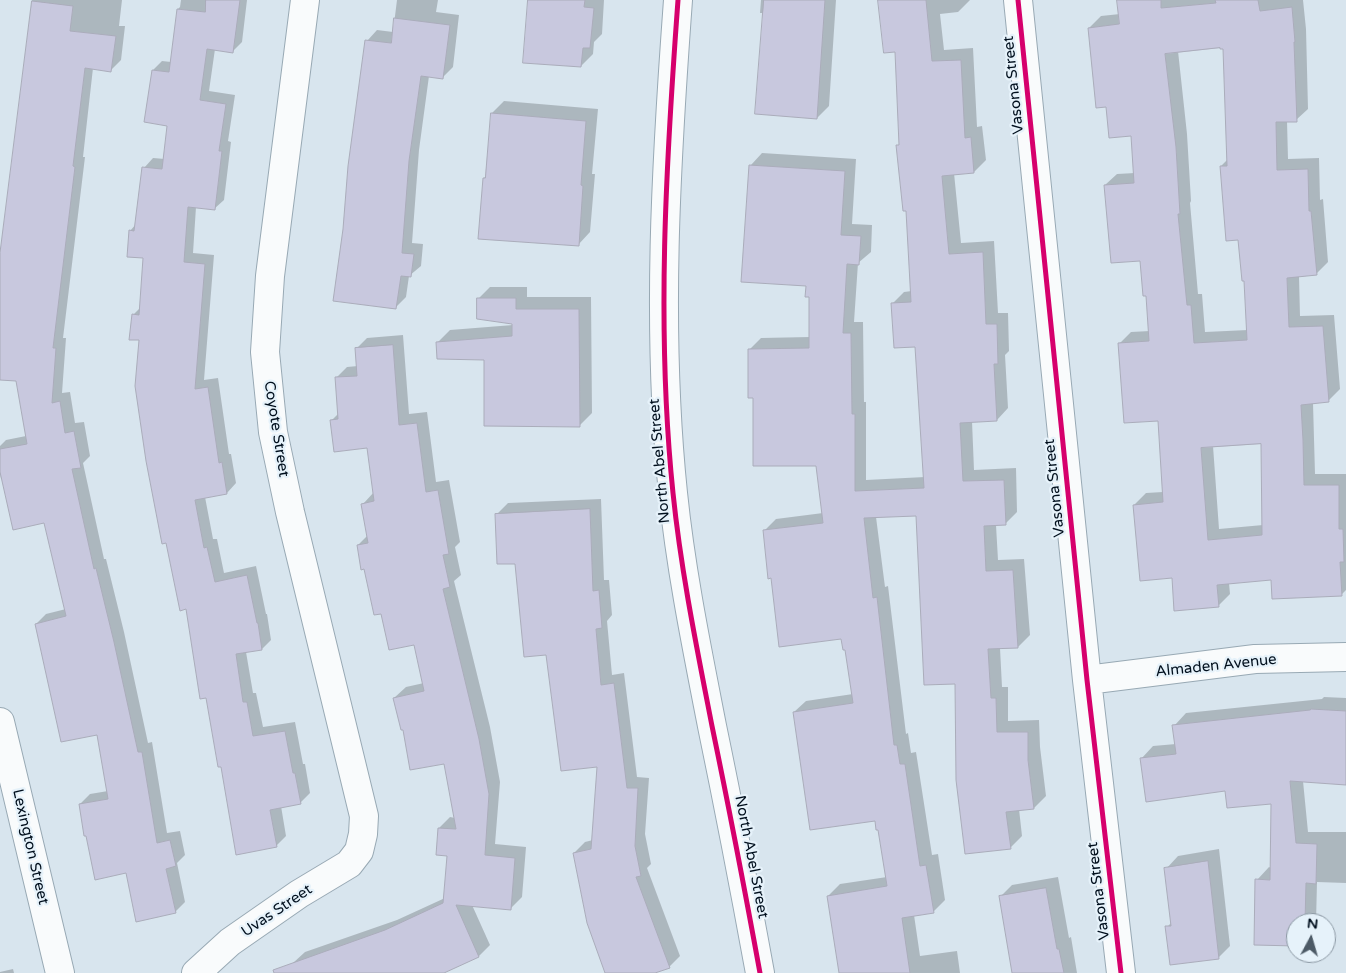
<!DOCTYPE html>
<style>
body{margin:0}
#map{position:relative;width:1346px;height:973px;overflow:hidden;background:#d8e5ee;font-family:"Varela Round",sans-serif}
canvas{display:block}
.north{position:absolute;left:1286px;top:913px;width:50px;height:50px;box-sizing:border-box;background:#e6f2fa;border:1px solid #8a97a2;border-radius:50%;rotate:6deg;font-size:14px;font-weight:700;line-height:20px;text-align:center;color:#000f1d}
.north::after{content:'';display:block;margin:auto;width:18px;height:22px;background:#4c5a66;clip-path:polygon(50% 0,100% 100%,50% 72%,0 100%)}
</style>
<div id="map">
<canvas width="1346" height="973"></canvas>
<div class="north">N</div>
</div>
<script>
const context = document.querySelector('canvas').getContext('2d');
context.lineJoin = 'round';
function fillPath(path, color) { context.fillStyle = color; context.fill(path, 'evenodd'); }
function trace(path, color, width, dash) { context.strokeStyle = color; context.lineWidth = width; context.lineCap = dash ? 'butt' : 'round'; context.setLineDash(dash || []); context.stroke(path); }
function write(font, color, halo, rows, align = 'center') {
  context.font = font + ' "Varela Round",sans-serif'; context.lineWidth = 4.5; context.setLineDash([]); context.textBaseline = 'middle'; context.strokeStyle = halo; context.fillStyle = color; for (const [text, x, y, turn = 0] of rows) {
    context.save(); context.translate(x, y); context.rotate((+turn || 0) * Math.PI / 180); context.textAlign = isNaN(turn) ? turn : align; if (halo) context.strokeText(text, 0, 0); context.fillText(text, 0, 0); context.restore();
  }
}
const shadow = new Path2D(`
 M32 0H122L119 26H125L121 60 111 70 93 68 83 157H85L63 338H66L62 393 70 392 75 423 84 422 90 456 83 463 104 559H106L124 632 148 743 152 742 167 833 180 831 185 855 177 863 185 902 175 912 127 872 80 804 90 794 108 791 98 733 36 624 46 614 66 609 45 521 3 479H1L0 473V446L6 440 26 436 17 380 0 379V264Z
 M181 0H247L242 42 233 51 215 49 209 91 235 95 228 141 231 142 224 200 214 209 196 207 193 253 214 255 204 380 218 378 229 454H231L236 483 227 493 205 497 213 539H217L224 573 256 566 266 614H267L271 640 262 649 246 652 253 693H256L263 727 295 722 303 764H305L310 793 300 803 281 806 286 836 276 846 222 765 187 608 140 339 133 315 141 307 145 257 130 231 136 224 144 168 153 158 165 159 168 124 153 70 162 61 171 62 178 9 180 7Z
 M397 0H438L436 12 459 15 453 67 443 77 429 76 419 150 412 243 423 244 421 266 409 276 406 297 396 307 367 41 377 30 393 32Z
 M529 0H604L602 34 594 42 593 54 581 66Z
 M761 0H836L829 106 817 118 764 13H760Z
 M880 0H970L958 12 940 14 944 50 973 48 977 127 982 126 986 160 974 172 954 173 961 243 994 241 998 313H1008L1009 351 1005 355 1008 408 997 420 972 421 974 470 1016 468 1017 512 1005 524 996 525 998 560 1024 559 1030 635 1018 647 1000 648 1002 687H1008V721L1039 720 1040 747 1046 796 1034 808 1019 809 1022 836 1010 848 956 683 917 515 876 517 885 587 888 586 906 734 908 733 911 753 916 752 932 855 938 854 945 900 933 912 914 915 920 956 957 951 960 973H844L828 896 840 884 887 877 879 829 876 820 794 712 806 701 853 694 847 648 842 638 772 577 764 531 776 519 823 513 817 465 754 397 749 350 761 338 810 337V296L807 284 751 165 762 153 856 159 852 224 872 225 871 252 858 263 854 322H863L864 402H866V480L925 477 916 346 893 303 904 292 912 291 908 210 898 146 900 143 896 51Z
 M1119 0H1303L1306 29 1308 109 1296 120 1287 121 1288 159 1319 158 1320 200 1323 199 1328 262 1316 274 1299 276 1300 316 1334 315 1340 389 1328 401 1313 403 1315 474H1346V590L1341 595 1272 579 1229 583 1230 594 1218 606 1173 577 1134 505 1146 493 1163 492 1159 420 1119 344 1131 332 1150 331 1147 294 1141 259 1105 185 1117 174 1135 173 1133 134 1107 106 1089 28 1101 16 1120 14ZM1221 47 1224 48 1228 159 1221 166 1239 238 1245 280 1248 330 1205 332 1202 294H1198L1190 203 1191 201 1187 134 1178 51ZM1262 443 1263 525 1219 529 1213 446Z
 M504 101 598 109 592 174H595L590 232 578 245 484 178 486 176 492 113Z
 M490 287H527V297H591L592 413 580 425 485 358 438 342 450 330 513 325V322L478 299Z
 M403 335 409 414 427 412 436 482 449 480 460 542 455 547 461 575 454 581 490 727 500 782 495 844 526 847 522 897 511 908 472 905 490 945 479 956 441 973H297L293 963 305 952 397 920 445 898 448 855 439 828 450 817 455 818 445 763 404 728 394 698 406 687 424 683 415 643 382 612 365 568 358 545 368 535 363 504 374 492 368 447 331 421 339 413 336 378 347 367 358 366 356 349 367 338Z
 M601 499 604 580H609L612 615 607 621 612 675 624 673 637 777 649 778 645 834 651 864 647 868 680 956 669 967 653 973H607L574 853 585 842 593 840 598 765 548 654 516 562 497 514 508 503Z
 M1324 697 1346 698V784L1303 781 1308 832H1346V883L1317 882 1316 923H1296V945L1257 880 1269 867 1271 868 1273 803 1226 789 1141 759 1153 746 1176 744 1174 726 1186 713 1322 699Z
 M1219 849 1230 946 1218 958 1167 927 1172 922 1166 869 1178 856Z
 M1058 877 1069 938 1071 937 1077 973H1013L1000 897 1012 885Z
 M13 969 14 973H0V972Z`);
const building = new Path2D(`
 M206 0H240L233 53 207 49 200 100 226 104 219 151H222L215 210 188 207 184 262 205 264 195 389 208 387 219 463 222 462 227 494 195 500 204 548 207 547 215 582 247 575 257 623H258L262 650 236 654 243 702H247L253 736 285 731 293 773H295L301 804 270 810 277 847 236 855 221 767H218L206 698 200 699 186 609 180 611 166 543 162 544 146 461 135 386 139 340H129L132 314 139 315 143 258 127 257 129 230 134 231 142 167 162 169 167 126 144 122 152 70 169 72 177 9 205 12Z
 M528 0H585L584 7 594 8 590 48H583L581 67 523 63Z
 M764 0H825L817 119 755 114Z
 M878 0H926L932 61 961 60 965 138 971 137 974 173 942 176 949 254 983 252 986 324H997L998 364H994L997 421 960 423 963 481 1004 480 1006 525 984 526 986 571 1013 570 1018 648 988 649 991 698H996L997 732H1028V760L1034 809 1006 812 1011 849 965 854 956 780 955 684 924 685 916 516 864 518 873 598 877 597 894 745H897L900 764H905L920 866 926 865 934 913 902 918 910 973H839L827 896 887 886 878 830H876L875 821 810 830 793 712 853 703 845 650H843L841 639 779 647 771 578 768 579 763 530 823 523 816 466H753V398H748V349L809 348V297H805L806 286 741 282 749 165 845 171 841 235 861 236 859 265 847 264 843 333H851L852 414H855V491L924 488 915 347 894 348 891 303 911 302 906 211H903L896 145H899L895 52 884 53Z
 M1117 0H1161V8L1216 3 1215 0H1258L1260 11 1292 7 1295 42H1294L1297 122H1276L1277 170 1308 169 1309 211H1311L1317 275 1287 278 1289 327 1323 326 1329 402 1301 405 1303 440 1304 485H1339V529H1343L1344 562H1340L1342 596 1272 599 1271 580 1217 585 1219 607 1174 611 1172 578 1140 581 1133 505 1163 502 1158 421 1124 423 1118 343 1149 341 1146 296H1143L1140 261 1111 263 1104 185 1134 183 1131 136 1109 138 1106 107 1096 108 1088 28 1119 24ZM1220 48V49H1223L1227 166H1220L1226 241 1238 240 1242 281H1244L1247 340 1194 343 1191 305H1187L1178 214H1180L1176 147 1165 54ZM1261 444 1262 535 1208 540 1201 448Z
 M32 1 73 6 70 31 116 36 111 72 85 68 73 166 75 167 53 348H56L52 403 60 401 65 433 74 431 81 468 72 469 94 569 96 568 114 642 138 752H142L157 843 170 840 176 866 166 869 176 913 136 922 126 873 95 880 86 836H84L79 804 108 799 97 735 61 742 35 624 66 616 44 523 13 530 0 472V449L27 444 16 381 0 380V253Z
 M394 18 450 25 443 79 421 76 409 161 402 253 414 254 411 277 401 276 396 309 333 301 343 229 348 166 365 40 391 43Z
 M491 113 586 121 581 185 583 186 579 246 478 239 483 178H485Z
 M477 298H516V309H579L580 427 484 426V360L437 359 436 342 512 336V324L477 319Z
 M393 345 399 425 417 423 426 492 438 490 449 554 443 555 450 587 443 589 479 739 489 794 485 855 515 858 511 910 456 905 479 957 444 973H274L273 970 385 930 443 903 447 856 436 855 438 828 456 829 444 764 410 770 403 730H401L393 698 424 691 414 645 389 650 381 614 374 615 364 569 361 570 357 545 368 543 361 504 374 501 367 448 334 452 330 420 338 419 335 377 357 376 355 348Z
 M590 509 593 591 599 590 602 628 596 629 601 685 614 683 627 788H638L635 846 641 876 636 877 670 968 655 973H605L587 923 573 853 591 849 597 767 561 771 546 655 524 657 515 564H497L495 514Z
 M1311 709 1346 711V785L1290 781 1296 843 1317 844 1316 884 1306 883 1305 923H1296V946L1254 945 1255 879 1270 880 1271 804 1227 808 1225 791 1146 802 1140 758 1176 754 1172 725 1310 710Z
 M1208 861 1219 959 1170 965 1165 926H1171L1164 868Z
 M1046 888 1057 949H1059L1064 973H1012L999 896Z`);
const minor = new Path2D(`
 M1018 0 1087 680 1121 973
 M1087 680 1255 659 1346 657
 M0 722 60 973
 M196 973 230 942 299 894 349 864 359 851 363 834 364 816 290 512 273 432 265 352 270 276 305 0`);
const primary = new Path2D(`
 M678 0C666 163 656 329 673 493 681 571 697 649 712 726 729 808 745 891 760 973`);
const cycleway = new Path2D(`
 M678 0C666 163 656 329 673 493 681 571 697 649 712 726 729 808 745 891 760 973
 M1018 0 1087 680 1121 973`);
const streetNames = [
 ["Vasona Street",1014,85,-96],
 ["Coyote Street",276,429,81],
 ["North Abel Street",660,461,-95],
 ["Vasona Street",1055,488,-96],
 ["Almaden Avenue",1216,666,-6],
 ["Lexington Street",30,847,77],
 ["North Abel Street",751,857,79],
 ["Vasona Street",1099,891,-97],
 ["Uvas Street",277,911,-34]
];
fillPath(shadow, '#0003');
fillPath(building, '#c8c8de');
trace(building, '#aaacba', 1);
trace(minor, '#98a9b4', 30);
trace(primary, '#98a9b4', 30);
trace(minor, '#f9fbfc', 28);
trace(primary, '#f9fbfc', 28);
trace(cycleway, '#d6006c', 5);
write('15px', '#000f1d', '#e6f2fa', streetNames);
</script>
